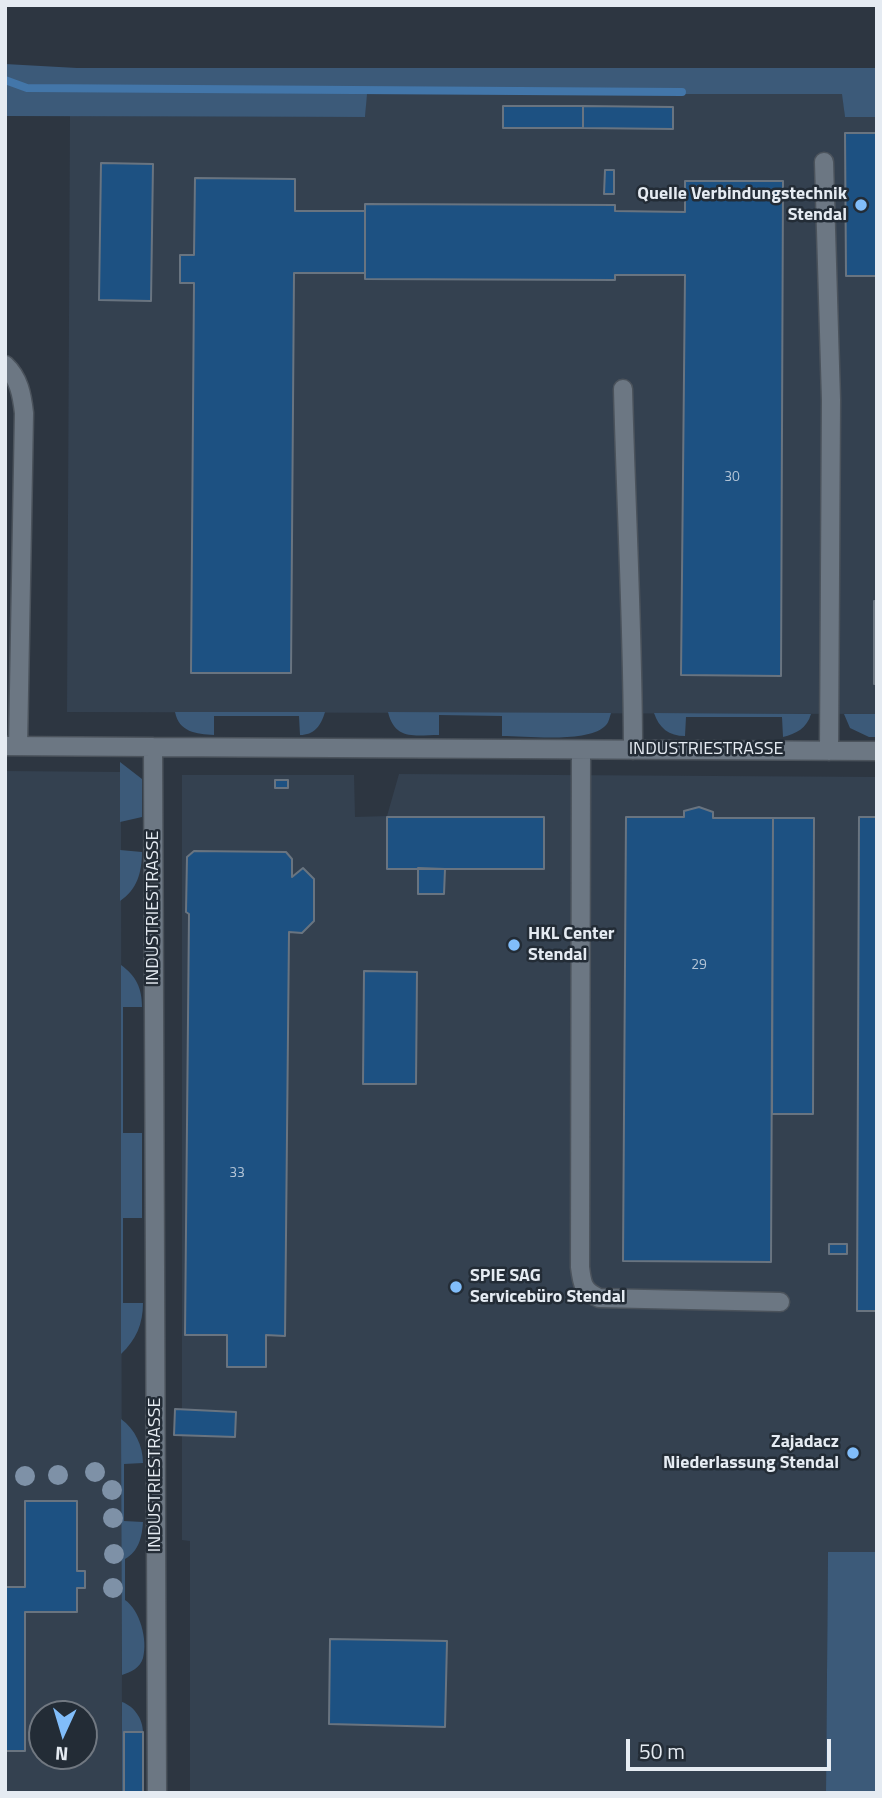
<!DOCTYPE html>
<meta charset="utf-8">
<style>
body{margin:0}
#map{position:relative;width:882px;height:1798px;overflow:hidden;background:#2d3641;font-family:"Titillium Web",sans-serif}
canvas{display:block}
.frame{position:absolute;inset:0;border:7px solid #e5ebf2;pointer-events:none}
.north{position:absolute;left:28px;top:1700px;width:70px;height:70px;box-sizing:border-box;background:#232c36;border:2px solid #717881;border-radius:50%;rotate:184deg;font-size:19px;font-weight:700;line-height:28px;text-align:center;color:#e5ebf2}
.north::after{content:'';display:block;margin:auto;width:24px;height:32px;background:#81bdfa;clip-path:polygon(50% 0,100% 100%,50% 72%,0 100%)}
.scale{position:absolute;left:626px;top:1739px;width:205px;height:32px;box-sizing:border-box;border:4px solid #e5ebf2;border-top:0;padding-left:9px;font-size:21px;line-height:24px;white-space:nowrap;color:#e5ebf2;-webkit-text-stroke:5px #232c36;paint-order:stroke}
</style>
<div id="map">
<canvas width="882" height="1798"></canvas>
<div class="frame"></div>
<div class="north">N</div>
<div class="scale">50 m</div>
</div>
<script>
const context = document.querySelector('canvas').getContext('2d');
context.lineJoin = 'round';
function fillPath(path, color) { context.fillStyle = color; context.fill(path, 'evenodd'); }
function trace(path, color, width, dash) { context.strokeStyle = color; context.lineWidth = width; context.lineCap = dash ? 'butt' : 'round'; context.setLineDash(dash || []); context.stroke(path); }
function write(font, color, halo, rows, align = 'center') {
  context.font = font + ' "Titillium Web",sans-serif'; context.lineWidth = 5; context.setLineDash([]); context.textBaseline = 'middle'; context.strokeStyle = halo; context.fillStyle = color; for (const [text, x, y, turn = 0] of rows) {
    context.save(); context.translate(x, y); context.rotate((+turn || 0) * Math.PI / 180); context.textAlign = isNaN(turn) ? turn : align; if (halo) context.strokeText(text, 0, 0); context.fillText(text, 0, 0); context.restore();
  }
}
const built = new Path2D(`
 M366 94H843L845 117H877V714L67 712 70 116 365 117Z
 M5 771 121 772 122 1793H5ZM42 1714H84V1756H42Z
 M399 774 877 777V1552H828L826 1793H190V1541L182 1540V775H354L355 817 387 816Z`);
const green = new Path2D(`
 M5 64 77 68H877V117H845L842 94H367L365 117 5 116Z
 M175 712H325C321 726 314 735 300 735L299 716H214V735C196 734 179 732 175 712Z
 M388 712 611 713C609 719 609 723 604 727 585 743 527 736 502 736V716L439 715V735C415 735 395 741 388 712Z
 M654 713 811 714C807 728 796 734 783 737L782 717H686L685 736C669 736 659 728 654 713Z
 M844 714H877V737H869L850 728Z
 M120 762 142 779V817L120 822Z
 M120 850 142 852C142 872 137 890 120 901Z
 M121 965C136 976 142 988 142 1007H123V1133H142V1218H123V1303H143C143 1324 136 1340 121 1354Z
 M121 1419C135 1429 143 1446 143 1463L124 1464V1521L143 1522C142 1537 139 1551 125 1559V1600C140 1610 148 1640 143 1658 140 1668 131 1672 122 1675Z
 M828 1552H877V1793H826Z
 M122 1702C134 1706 143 1719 143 1732L124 1733V1793H122Z`);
const stream = new Path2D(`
 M5 80 27 88 682 92`);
const building = new Path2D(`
 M503 106H583V128H503Z
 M583 106 673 107V129L583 128Z
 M845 133H877V276H846Z
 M101 163 153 164 151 301 99 300Z
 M605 170H614V194H604Z
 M195 178 295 179V211H365V273H294L291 673H191L194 283H180V255H194Z
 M685 181H783L781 676 681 675 685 275H615V280L365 279V204L615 205V211L685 212Z
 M874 601H877V684H874Z
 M275 780H288V788H275Z
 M699 807 713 812V818H773L771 1262 623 1261 626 817H684V811Z
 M387 817H544V869H387Z
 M859 817H877V1311H857Z
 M773 818H814L813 1114H772Z
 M194 851 286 852 292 859V877L303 868 314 879V921L302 933 289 932 285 1336 266 1335V1367H227V1335H185L189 914 186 912 187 857Z
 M418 868 445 869 444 894H418Z
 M364 971 417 972 416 1084H363Z
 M829 1244H847V1254H829Z
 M175 1409 236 1412 235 1437 174 1435Z
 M25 1501H77V1571H85V1588H77V1612H25V1751H5V1587H25Z
 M330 1639 447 1641 445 1727 329 1724Z
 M124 1732H143V1793H124Z`);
const minor = new Path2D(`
 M824 162 831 400 829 751
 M5 365C19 378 22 395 24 413L18 746
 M623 389C626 509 633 630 633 750
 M5 746 153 747
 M581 750 580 1267C582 1284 583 1291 599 1298L780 1302
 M157 1793 153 747 877 751`);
const trees = [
 [95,1472],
 [58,1475],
 [25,1476],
 [112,1490],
 [113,1518],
 [114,1554],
 [113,1588]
];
const markers = [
 [861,205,7,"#81bdfa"],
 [514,945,7,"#81bdfa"],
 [456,1287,7,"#81bdfa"],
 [853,1453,7,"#81bdfa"]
];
const numberNames = [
 ["30",732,478],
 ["29",699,966],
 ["33",237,1174]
];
const poiNames = [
 ["Quelle Verbindungstechnik",847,195],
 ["Stendal",847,216],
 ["HKL Center",528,935,"left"],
 ["Stendal",528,956,"left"],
 ["SPIE SAG",470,1277,"left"],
 ["Servicebüro Stendal",470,1298,"left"],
 ["Zajadacz",839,1443],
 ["Niederlassung Stendal",839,1464]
];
const streetNames = [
 ["INDUSTRIESTRASSE",706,750],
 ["INDUSTRIESTRASSE",154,908,-90],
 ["INDUSTRIESTRASSE",156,1475,-90]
];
fillPath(built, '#344150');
fillPath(green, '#3c5a79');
trace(stream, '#4376a9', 8);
fillPath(building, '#1d5182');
trace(building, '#697480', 2);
trace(minor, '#4b535c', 21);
trace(minor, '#6c7783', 18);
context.fillStyle = '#7e91a7';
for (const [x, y] of trees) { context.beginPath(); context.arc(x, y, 10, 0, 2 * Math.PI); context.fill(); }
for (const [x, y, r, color] of markers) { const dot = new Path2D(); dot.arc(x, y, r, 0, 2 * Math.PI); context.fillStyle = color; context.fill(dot); trace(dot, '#232c36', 2.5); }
write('14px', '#b3c4d6', null, numberNames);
write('bold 18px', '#e5ebf2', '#232c36', poiNames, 'right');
write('18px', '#e5ebf2', '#232c36', streetNames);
</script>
